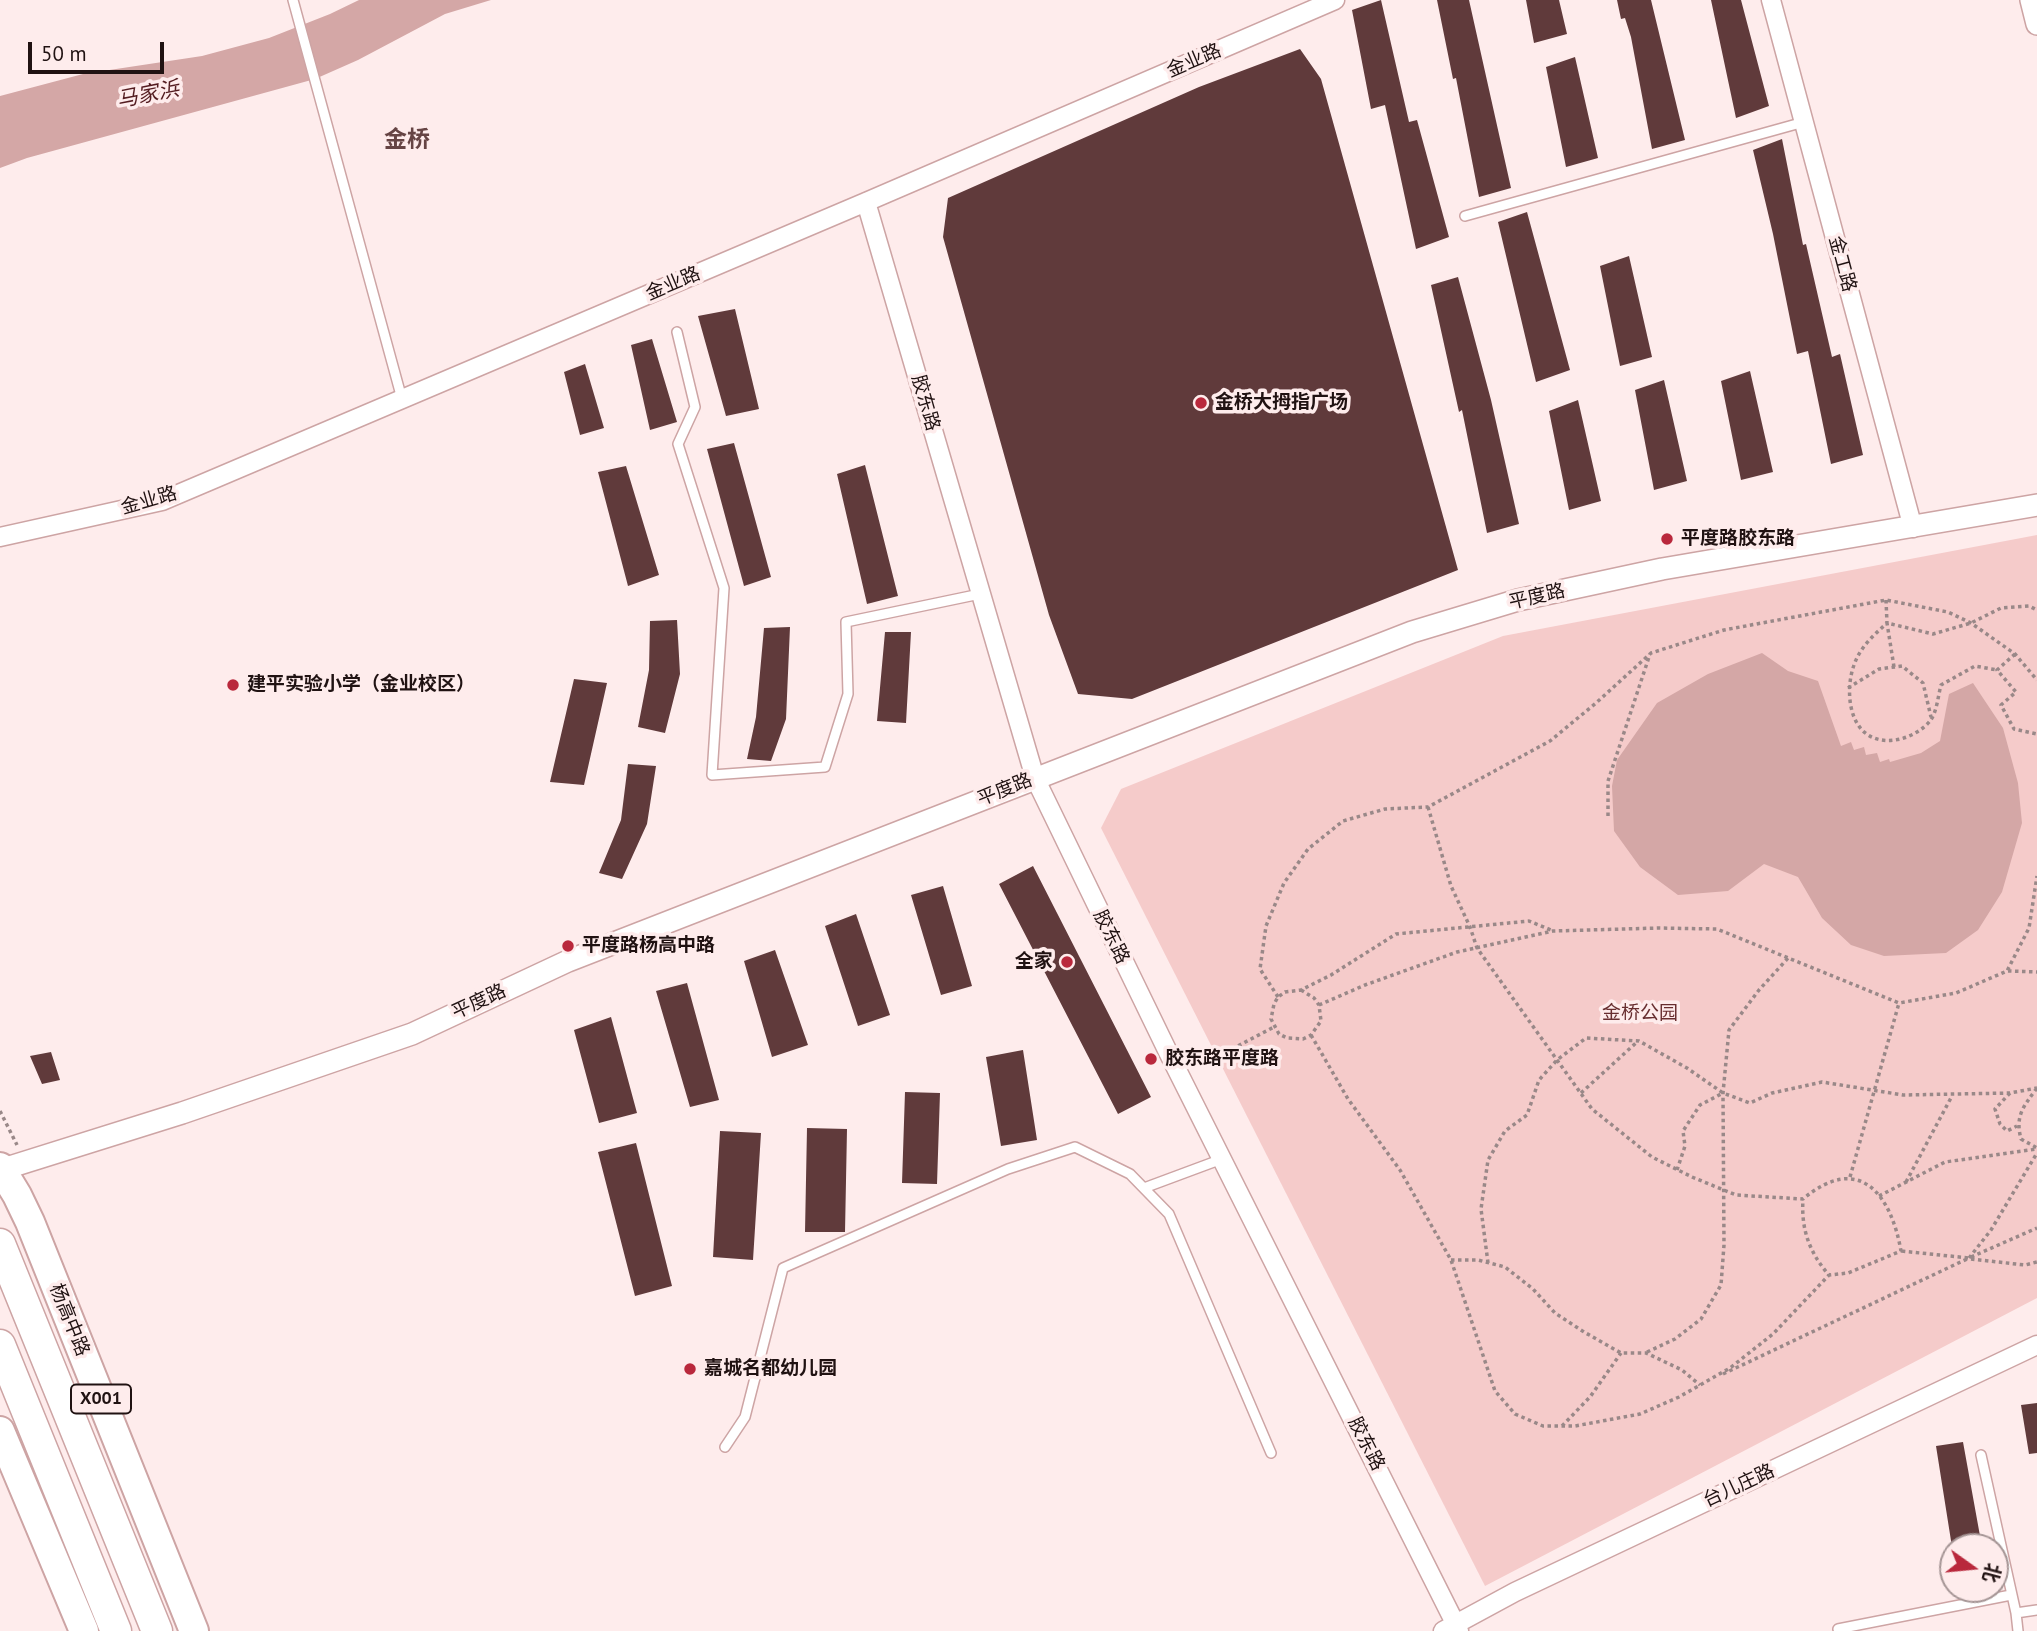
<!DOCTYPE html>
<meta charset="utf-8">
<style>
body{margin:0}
#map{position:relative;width:2037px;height:1631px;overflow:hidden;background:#feecec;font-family:"PT Sans","Noto Sans SC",sans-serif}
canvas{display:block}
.north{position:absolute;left:1939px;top:1533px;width:70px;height:70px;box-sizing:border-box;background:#feecec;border:2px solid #a59595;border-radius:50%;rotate:105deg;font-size:19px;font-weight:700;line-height:28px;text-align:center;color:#201212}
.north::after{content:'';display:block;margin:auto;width:24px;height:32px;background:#b9283c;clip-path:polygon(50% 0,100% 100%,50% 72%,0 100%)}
.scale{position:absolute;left:28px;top:42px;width:136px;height:32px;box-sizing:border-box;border:4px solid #201212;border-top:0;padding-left:9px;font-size:21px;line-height:24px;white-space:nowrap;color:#201212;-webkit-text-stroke:5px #feecec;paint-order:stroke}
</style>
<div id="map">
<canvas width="2037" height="1631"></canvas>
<div class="north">北</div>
<div class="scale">50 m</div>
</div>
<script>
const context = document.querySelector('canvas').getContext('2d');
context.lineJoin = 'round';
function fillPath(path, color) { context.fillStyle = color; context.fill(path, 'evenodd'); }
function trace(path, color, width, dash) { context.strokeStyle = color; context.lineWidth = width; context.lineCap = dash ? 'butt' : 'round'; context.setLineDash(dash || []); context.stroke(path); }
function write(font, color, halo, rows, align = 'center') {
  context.font = font + ' "PT Sans","Noto Sans SC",sans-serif'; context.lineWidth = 7; context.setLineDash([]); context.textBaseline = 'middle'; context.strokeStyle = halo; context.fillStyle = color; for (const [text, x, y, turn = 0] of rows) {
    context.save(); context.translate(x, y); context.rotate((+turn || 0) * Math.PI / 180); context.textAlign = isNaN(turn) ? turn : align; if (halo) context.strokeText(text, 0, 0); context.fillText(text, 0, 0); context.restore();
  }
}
const green = new Path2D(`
 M2037 535V1298L1485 1586 1101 828 1121 789 1503 636Z`);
const water = new Path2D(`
 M359 0H491L445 14 358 60 315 79 27 158 0 168V96L83 74 202 56 269 38 330 14Z
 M1762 653 1788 671 1818 681 1841 746 1851 742 1854 750 1864 747 1866 755 1877 753 1880 762 1889 759 1890 762 1921 753 1940 741 1949 694 1973 683 2003 728 2018 783 2022 823 2002 892 1978 930 1946 953 1884 956 1851 945 1822 918 1798 877 1764 864 1728 891 1678 895 1640 867 1614 831 1612 786 1617 760 1657 703 1708 674Z`);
const building = new Path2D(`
 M1381 0 1409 122 1417 120 1449 237 1416 249 1385 105 1371 109 1352 10Z
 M1437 0H1469L1511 188 1479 197 1456 78 1453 79Z
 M1526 0H1559L1567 34 1534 43Z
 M1617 0H1651L1685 140 1652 149 1631 37 1625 18 1621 19Z
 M1711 0H1741L1769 106 1736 118Z
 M1300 49 1321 79 1458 570 1132 699 1078 694 1049 615 943 237 948 198 1199 87Z
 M1575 57 1598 158 1566 167 1546 67Z
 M1782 139 1803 245 1806 244 1832 357 1840 354 1863 455 1831 464 1808 351 1797 354 1773 234 1753 150Z
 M1527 212 1570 370 1536 382 1498 222Z
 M1629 256 1652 357 1620 366 1600 266Z
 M1458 277 1491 400 1519 524 1487 533 1462 410 1459 412 1431 285Z
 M735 309 759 409 726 416 698 316Z
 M652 339 677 422 650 430 631 345Z
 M585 364 604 428 580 435 564 372Z
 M1750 371 1773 472 1741 480 1721 381Z
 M1664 380 1687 481 1654 490 1635 390Z
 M1578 400 1601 501 1569 510 1549 411Z
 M734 443 771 577 744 586 707 449Z
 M865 465 898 596 867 604 837 474Z
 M626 466 659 575 628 586 598 472Z
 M677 620 680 674 665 733 638 727 649 670 650 621Z
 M790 627 786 719 771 761 747 759 756 717 764 628Z
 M885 632H911L906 723 877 721Z
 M574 679 607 683 584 785 550 782Z
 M628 764 656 766 647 824 622 879 599 873 621 820Z
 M1033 866 1151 1097 1118 1114 999 884Z
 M943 886 972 986 941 995 911 895Z
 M856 914 890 1015 858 1026 825 926Z
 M775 950 808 1045 772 1057 744 961Z
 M687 983 719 1100 690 1107 656 991Z
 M611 1017 637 1113 599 1123 574 1030Z
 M1023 1050 1037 1140 1001 1146 986 1057Z
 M51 1052 60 1080 42 1084 30 1056Z
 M905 1092 940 1093 937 1184 902 1183Z
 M807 1128 847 1129 845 1232H805Z
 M720 1131 761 1133 753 1260 713 1257Z
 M636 1143 672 1286 635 1296 598 1152Z
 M2037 1403V1453L2029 1454 2021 1405Z
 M1963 1442 1982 1547H1952L1936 1446Z`);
const path = new Path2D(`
 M1886 600 1887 623C1874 635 1860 647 1854 665 1847 684 1847 715 1863 731 1882 749 1915 739 1930 721 1937 712 1938 696 1941 685L1975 666 1997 670
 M2015 654 1997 670 2016 692 2001 705 2014 729 2037 734
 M1894 667 1887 623 1933 634 1971 623 2001 608 2029 606 2037 610
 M1848 688 1879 669 1902 666 1923 683 1931 717
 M1428 807 1451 886 1470 927 1477 948 1592 1109 1652 1157 1692 1177 1736 1195 1803 1199C1859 1152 1891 1194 1901 1251L1848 1273 1829 1275C1809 1252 1801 1229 1803 1199
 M1608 816V781L1650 654
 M2008 971 2037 972
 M1301 990 1314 998 1319 1005 1321 1021 1311 1035 1303 1039 1287 1038 1279 1034 1271 1019 1274 1004 1278 997 1285 992 1301 990 1331 975 1396 934 1529 921 1551 930
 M1278 997 1260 969 1266 926 1284 883 1308 849 1343 821 1385 809 1428 807 1550 741 1596 703 1651 653 1724 630 1886 600 1948 612 1971 623 2015 654 2037 680
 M1319 1005 1365 985 1457 952 1553 931 1659 928 1717 929 1899 1003 1956 993 2007 971 2029 928 2037 876
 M1311 1035 1348 1099 1400 1170 1451 1260 1495 1391 1515 1414 1543 1426H1575L1640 1414 1679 1397 1730 1368 1773 1334 1829 1275
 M1232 1049 1274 1027
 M2037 1088C2023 1107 2015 1116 2021 1139L2037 1148
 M1581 1093 1637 1042
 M2010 1093 1995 1109 2000 1124 2007 1131 2017 1126
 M0 1111 17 1145
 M1677 1170 1685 1146 1683 1131 1700 1105 1723 1093
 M1850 1177 1899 1003
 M1906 1182 1952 1096
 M1879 1196 1945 1162 2037 1149
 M1971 1257 2037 1228
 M1969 1258 1991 1230 2037 1153
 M1971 1259 2025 1265 2037 1262
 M1451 1260H1478L1505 1267 1533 1289 1555 1313 1584 1332 1621 1353H1646L1665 1362 1682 1370 1700 1385
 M1488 1263 1481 1209 1488 1160 1505 1131 1527 1115 1539 1080 1557 1060 1586 1038 1639 1041 1687 1068 1723 1093 1750 1103 1772 1093 1822 1082 1903 1095 2010 1093 2037 1088
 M1647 1352 1675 1339 1701 1319 1721 1285 1724 1245 1723 1093 1729 1030 1759 990 1789 957
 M1723 1374 1969 1258 1901 1251
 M1562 1426 1590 1397 1621 1353`);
const service = new Path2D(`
 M293 0 402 399
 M1465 216 1804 122
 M677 332 695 407 678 444 724 588 712 775 825 767 848 694 846 622 980 594
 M1144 1188 1222 1159
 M725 1447 745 1417 783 1268 1008 1169 1075 1147 1130 1174 1169 1214 1271 1453
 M1981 1455 2016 1613 2018 1631
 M2016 1613 2037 1610
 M1838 1629 2011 1595`);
const minor = new Path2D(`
 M1771 0 1913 528
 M866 202 1035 778 1168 1052 1459 1631
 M0 537 162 501 866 202 1335 0
 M1443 1631 1515 1592 2037 1345`);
const tertiary = new Path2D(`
 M2031 0 2037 24
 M0 1170 182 1113 412 1034 568 961 1412 632 1518 600 1662 569 2037 505`);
const primary = new Path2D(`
 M0 1167 17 1195 30 1222 194 1631
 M0 1431 84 1631`);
const trunk = new Path2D(`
 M0 1244 157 1631
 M0 1345 116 1631`);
const markers = [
 [1201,403,7,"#b9283c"],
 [1667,539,7,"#b9283c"],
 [233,685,7,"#b9283c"],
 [568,946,7,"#b9283c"],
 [1067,962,7,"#b9283c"],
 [1151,1059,7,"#b9283c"],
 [690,1369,7,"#b9283c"]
];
const shields = [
 [101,1399,60]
];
const shieldNames = [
 ["X001",101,1399]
];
const streetNames = [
 ["金业路",1194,61,-23],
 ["金工路",1842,264,75],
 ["金业路",673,284,-23],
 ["胶东路",925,403,74],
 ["金业路",149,501,-16],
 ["平度路",1537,597,-13],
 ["平度路",1005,790,-22],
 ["胶东路",1111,937,64],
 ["平度路",479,1002,-25],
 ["杨高中路",69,1320,68],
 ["胶东路",1366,1444,63],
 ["台儿庄路",1739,1486,-25]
];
const poiNames = [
 ["金桥大拇指广场",1215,403],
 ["平度路胶东路",1681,539],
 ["建平实验小学（金业校区）",247,685],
 ["平度路杨高中路",582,946],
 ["全家",1053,962,"right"],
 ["胶东路平度路",1165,1059],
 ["嘉城名都幼儿园",704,1369]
];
const parkNames = [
 ["金桥公园",1640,1014]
];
const waterNames = [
 ["马家浜",148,95,-11]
];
const quarterNames = [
 ["金桥",407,140]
];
fillPath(green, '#f5cbca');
fillPath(water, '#d4a7a6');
fillPath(building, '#603a3b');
trace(service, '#cda4a4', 12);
trace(minor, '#cda4a4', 21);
trace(tertiary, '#cda4a4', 24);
trace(primary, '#cda4a4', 32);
trace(trunk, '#cda4a4', 33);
trace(path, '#988', 3.5, [3.5, 3.5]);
trace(service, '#fff', 9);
trace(minor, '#fff', 18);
trace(tertiary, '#fff', 21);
trace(primary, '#fff', 28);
trace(trunk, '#fff', 30);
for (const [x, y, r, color] of markers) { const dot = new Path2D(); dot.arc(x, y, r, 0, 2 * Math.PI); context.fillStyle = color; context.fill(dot); trace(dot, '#feecec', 2.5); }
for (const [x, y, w] of shields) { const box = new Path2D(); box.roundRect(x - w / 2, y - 14.5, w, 29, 5); context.fillStyle = '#feecec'; context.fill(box); trace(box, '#201212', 2); }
write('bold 18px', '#201212', null, shieldNames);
write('19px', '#201212', '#feecec', streetNames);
write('bold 19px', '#201212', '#feecec', poiNames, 'left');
write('19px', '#682e30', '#feecec', parkNames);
write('italic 21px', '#541c20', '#feecec', waterNames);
write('bold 23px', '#644', '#feecec', quarterNames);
</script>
